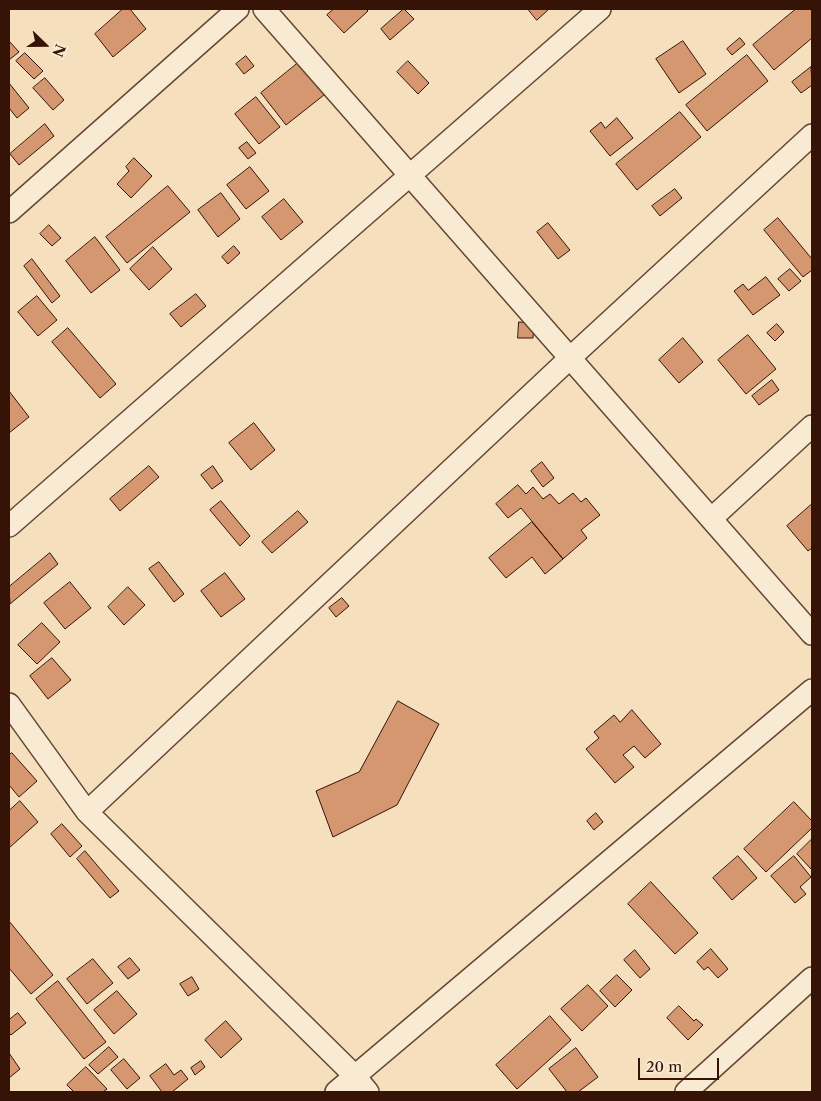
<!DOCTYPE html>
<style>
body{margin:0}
#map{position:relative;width:821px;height:1101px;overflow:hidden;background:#f5dfbc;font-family:"Libre Caslon Text",serif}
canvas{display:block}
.frame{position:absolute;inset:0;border:10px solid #351307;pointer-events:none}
.north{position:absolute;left:20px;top:20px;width:50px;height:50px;-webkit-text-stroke:4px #f8ead3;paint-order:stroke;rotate:112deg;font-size:14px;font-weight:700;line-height:20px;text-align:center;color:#351307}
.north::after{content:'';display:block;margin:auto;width:18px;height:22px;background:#351307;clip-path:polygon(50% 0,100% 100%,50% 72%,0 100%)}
.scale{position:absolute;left:638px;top:1058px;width:81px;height:22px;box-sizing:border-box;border:2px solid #351307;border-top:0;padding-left:6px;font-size:15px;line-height:18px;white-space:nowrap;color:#351307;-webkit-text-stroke:4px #f8ead3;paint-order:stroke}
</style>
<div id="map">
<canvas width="821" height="1101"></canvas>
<div class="frame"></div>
<div class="north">N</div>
<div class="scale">20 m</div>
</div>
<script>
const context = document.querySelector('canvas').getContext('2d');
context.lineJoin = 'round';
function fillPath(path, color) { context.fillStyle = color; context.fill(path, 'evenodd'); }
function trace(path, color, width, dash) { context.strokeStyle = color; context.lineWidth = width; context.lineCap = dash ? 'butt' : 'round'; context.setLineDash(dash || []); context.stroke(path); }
const building = new Path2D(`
 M123 9H130L146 29 113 57 95 34Z
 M334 9H366L368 11 344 33 327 15Z
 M404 9 414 19 390 40 381 29Z
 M528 9H549L537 20Z
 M796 9H812V38L774 70 753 45Z
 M740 38 745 44 732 55 727 49Z
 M9 41 19 52 9 60Z
 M683 41 706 74 679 93 656 59Z
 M25 53 43 71 34 79 16 61Z
 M747 55 768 81 707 131 686 105Z
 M246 56 254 66 244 74 236 64Z
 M303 59 329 91 286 125 261 93Z
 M408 61 429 83 418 94 397 72Z
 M811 67 812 85 801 93 792 82Z
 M45 78 64 100 53 110 33 88Z
 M9 83 29 108 17 118 9 108Z
 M256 97 280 127 259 144 235 114Z
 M680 112 701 137 637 190 616 164Z
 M617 118 633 138 610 156 590 131 601 122 605 128Z
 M45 124 54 136 19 165 10 154Z
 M247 142 256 153 248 159 239 148Z
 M134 158 152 176 131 198 117 184 129 171 126 167Z
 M250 167 269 191 246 209 227 185Z
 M168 186 190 212 127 263 106 237Z
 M675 189 682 198 660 216 652 206Z
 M221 193 240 219 218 237 198 210Z
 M284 199 303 222 281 240 262 217Z
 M778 218 812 259V270L803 277 764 230Z
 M548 223 570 250 558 259 537 232Z
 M49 225 61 238 52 246 40 234Z
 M95 237 120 270 91 293 66 261Z
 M234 246 240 253 228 264 222 257Z
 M153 247 172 269 149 290 130 269Z
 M32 259 60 296 52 303 24 266Z
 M790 269 801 281 789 291 778 279Z
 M766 277 780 295 753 315 734 291 743 284 748 290Z
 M196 294 206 306 181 327 170 314Z
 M37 296 57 320 38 336 18 312Z
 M519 322 534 323 533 338H518Z
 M777 324 784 332 775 341 767 333Z
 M68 328 116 384 100 398 52 342Z
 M748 335 776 369 746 394 718 360Z
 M683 338 703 362 679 383 659 360Z
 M772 380 779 390 759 405 752 396Z
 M9 391 29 417 9 433Z
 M254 423 275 450 251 470 229 443Z
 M542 462 554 478 543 487 531 471Z
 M149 466 159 477 120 511 110 499Z
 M213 466 223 481 212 489 201 475Z
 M518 485 526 494 533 487 543 499 550 494 559 504 573 493 581 502 586 498 600 515 581 530 587 538 563 559 521 508 508 518 496 504Z
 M221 501 250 536 240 546 210 510Z
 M812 504V548L808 551 787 526Z
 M298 511 308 522 272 553 262 542Z
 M532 522 563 559 545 574 532 557 506 578 489 558Z
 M50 553 58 564 10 604 9 587Z
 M159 562 184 594 174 602 149 569Z
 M225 573 245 599 221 617 201 591Z
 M70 582 91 608 65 629 44 603Z
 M128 587 145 605 124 625 108 607Z
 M342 598 349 606 336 617 329 608Z
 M42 623 60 642 37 664 18 645Z
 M52 658 71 680 48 699 30 676Z
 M398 701 439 724 397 805 333 837 316 791 359 772Z
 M632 710 661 744 645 758 634 746 623 755 634 767 615 783 586 749 599 738 594 732 614 715 620 722Z
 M12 753 37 781 19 797 9 785V755Z
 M20 801 38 822 9 848V811Z
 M794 802 812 821V828L766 872 744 849Z
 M596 813 603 822 594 830 587 821Z
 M62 824 82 846 70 857 51 834Z
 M812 839V870L797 854Z
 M85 851 119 891 110 898 77 859Z
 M738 856 757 878 732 900 713 878Z
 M794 856 811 877 800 887 806 894 795 903 771 876Z
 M651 882 698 933 675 954 628 904Z
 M9 921 53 975 31 994 9 968Z
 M711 949 728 969 718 978 708 967 704 970 697 962Z
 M635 950 650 969 640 978 624 960Z
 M130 958 140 970 128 979 118 967Z
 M93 959 113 983 87 1004 67 979Z
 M617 975 632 990 615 1007 600 991Z
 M192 977 199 989 188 996 180 984Z
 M58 981 106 1042 84 1059 36 999Z
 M588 985 608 1006 582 1031 561 1009Z
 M117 991 137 1014 114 1034 94 1010Z
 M679 1006 694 1021 696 1019 703 1025 688 1040 667 1018Z
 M18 1013 26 1023 11 1035 9 1033V1020Z
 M550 1016 571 1040 517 1089 496 1065Z
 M226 1021 242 1039 221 1058 205 1040Z
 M109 1047 118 1057 98 1074 89 1065Z
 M576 1048 598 1077 578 1092H567L549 1069Z
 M9 1053 20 1069 9 1078Z
 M124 1059 140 1078 127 1089 111 1070Z
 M201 1061 205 1067 195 1075 191 1068Z
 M166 1064 174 1075 181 1070 188 1079 172 1092H162L150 1076Z
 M86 1067 107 1089 103 1092H74L67 1085Z`);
const street = new Path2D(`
 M264 9 812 634
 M9 212 238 9
 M711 519 812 426
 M9 526 600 9
 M9 704 87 812 355 1076 368 1092
 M87 812 570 358 812 135
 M336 1092 812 690
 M686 1092 812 978`);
fillPath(building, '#d4976f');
trace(building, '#351307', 1);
trace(street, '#654634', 24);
trace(street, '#f8ead3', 21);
</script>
